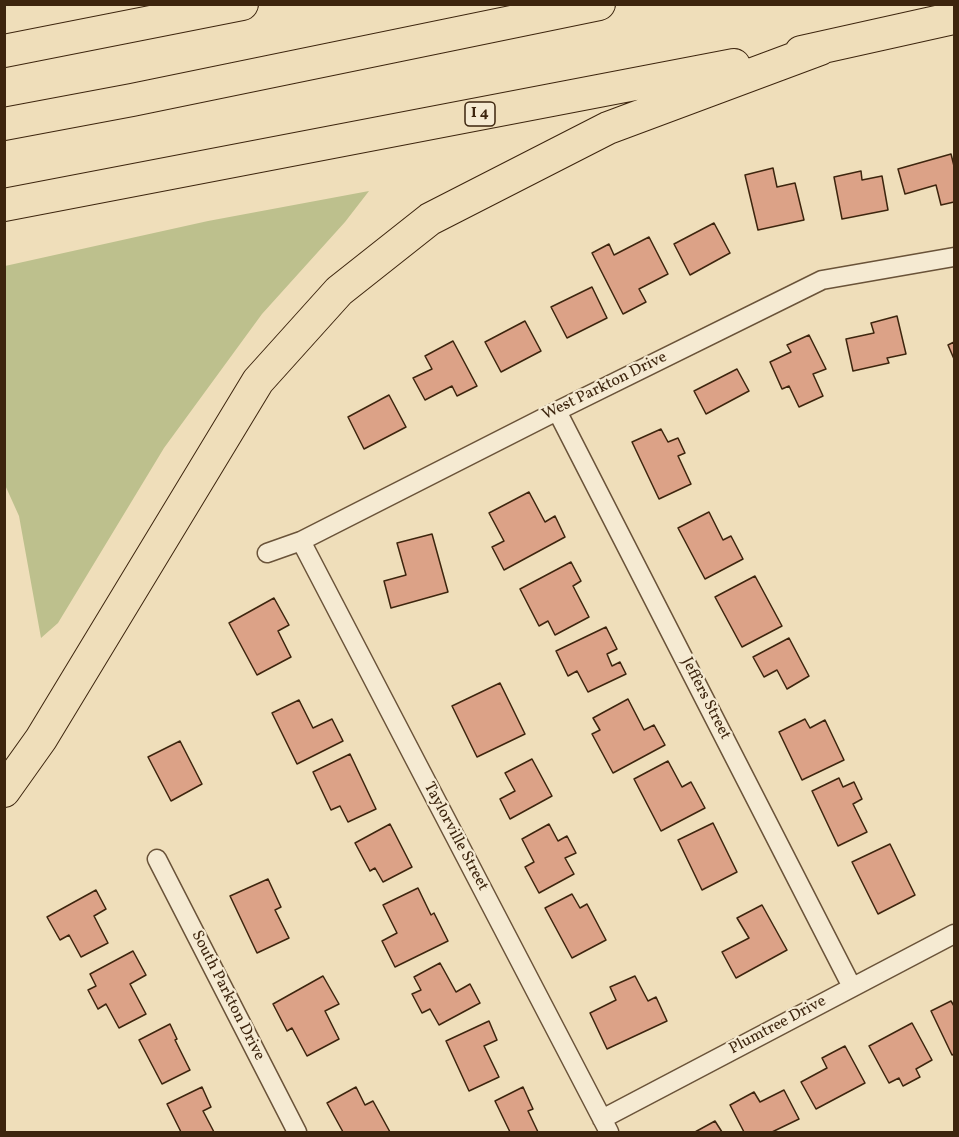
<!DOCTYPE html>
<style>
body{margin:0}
#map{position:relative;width:959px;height:1137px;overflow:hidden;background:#efdeba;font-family:Vollkorn,serif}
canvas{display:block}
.frame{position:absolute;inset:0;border:6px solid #3d250e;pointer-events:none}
</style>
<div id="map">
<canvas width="959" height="1137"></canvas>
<div class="frame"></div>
</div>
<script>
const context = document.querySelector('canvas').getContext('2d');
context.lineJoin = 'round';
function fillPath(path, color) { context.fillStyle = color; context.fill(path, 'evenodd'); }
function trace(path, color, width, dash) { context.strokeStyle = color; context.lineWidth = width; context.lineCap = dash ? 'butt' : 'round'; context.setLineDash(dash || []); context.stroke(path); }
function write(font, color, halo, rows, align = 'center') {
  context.font = font + ' Vollkorn,serif'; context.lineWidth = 4.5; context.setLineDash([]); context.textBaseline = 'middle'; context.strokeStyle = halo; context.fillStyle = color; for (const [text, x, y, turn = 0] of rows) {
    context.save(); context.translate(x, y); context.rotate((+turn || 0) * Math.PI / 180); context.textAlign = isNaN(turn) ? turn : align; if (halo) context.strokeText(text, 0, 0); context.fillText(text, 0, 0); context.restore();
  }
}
const green = new Path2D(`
 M369 191 345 222 262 314 164 448 58 623 41 638 19 516 5 485V266L208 221Z`);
const building = new Path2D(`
 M951 154 954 166V202L941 205 936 185 905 194 898 169Z
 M773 168 777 187 795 183 804 220 758 230 745 175Z
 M861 171 862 180 882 176 888 210 842 219 834 177Z
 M714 223 730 253 690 275 674 244Z
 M649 237 668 274 639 289 646 302 623 314 592 253 609 244 614 255Z
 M592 287 607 318 567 338 551 307Z
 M897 316 906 354 887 358 889 363 853 371 846 339 874 333 871 323Z
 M525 321 541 351 501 372 485 342Z
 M809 335 826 369 813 374 823 396 799 407 789 386 782 389 770 362 791 352 787 345Z
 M453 341 477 386 457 396 452 386 425 400 413 378 432 369 425 356Z
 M954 342V359L948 345Z
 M737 369 749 391 706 414 694 391Z
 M389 395 406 427 364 449 348 417Z
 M661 429 668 442 678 438 685 453 678 456 691 484 659 499 632 442Z
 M529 492 545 522 555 516 565 537 504 570 492 547 504 541 489 513Z
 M709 512 723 540 731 536 743 559 705 579 678 528Z
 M432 534 448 592 391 608 384 581 406 575 397 543Z
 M571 562 581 581 573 586 589 617 555 635 548 621 539 626 520 589Z
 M755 576 782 626 742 647 715 597Z
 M274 598 289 625 278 631 291 657 257 675 229 623Z
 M606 627 617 649 607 654 612 666 620 662 626 674 588 692 577 671 568 676 556 651Z
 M789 638 809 676 787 689 777 670 764 677 753 657Z
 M500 683 525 734 477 757 452 706Z
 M628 699 644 730 654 725 665 745 613 773 592 734 600 730 593 718Z
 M299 700 313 728 332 719 343 741 297 764 272 713Z
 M805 719 810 728 825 720 844 760 802 780 779 732Z
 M180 741 202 784 171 801 148 757Z
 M350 754 376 809 348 822 340 806 331 810 313 772Z
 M532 759 552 796 510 819 500 799 515 791 505 773Z
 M668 761 682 787 691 782 705 808 661 831 634 779Z
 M839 778 843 787 854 782 862 799 853 804 867 832 838 846 812 791Z
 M713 823 737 872 702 890 678 840Z
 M390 824 412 867 383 882 375 868 370 871 355 843Z
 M549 824 558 841 567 836 576 853 565 858 574 874 539 893 525 867 534 862 522 839Z
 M890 844 915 895 878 914 852 862Z
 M268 879 281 907 275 910 289 938 257 953 230 896Z
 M418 888 431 915 434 913 448 941 395 967 382 941 397 933 383 905Z
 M96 890 106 909 94 916 108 943 81 957 69 935 60 940 47 917Z
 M572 894 580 908 587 904 606 940 572 958 545 908Z
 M762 905 787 950 736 978 722 952 749 938 737 918Z
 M133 951 146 975 130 984 146 1014 119 1028 106 1004 98 1009 88 990 96 986 90 974Z
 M440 963 456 992 470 984 480 1003 439 1025 430 1009 422 1013 412 994 421 990 414 977Z
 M323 976 339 1004 325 1011 339 1039 307 1056 292 1028 287 1031 273 1004Z
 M635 976 648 1001 656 997 667 1021 607 1049 590 1013 616 1000 610 987Z
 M951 1001 954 1006V1054L952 1055 931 1011Z
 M489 1021 497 1040 484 1046 499 1077 469 1091 446 1041Z
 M912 1023 932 1060 916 1069 920 1077 903 1086 899 1078 889 1083 869 1046Z
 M170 1024 177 1039 175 1040 190 1070 162 1084 139 1040Z
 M845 1046 865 1083 816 1109 801 1082 827 1068 822 1058Z
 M202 1087 211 1107 203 1111 214 1132H181L167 1104Z
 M356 1087 365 1105 373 1101 390 1132H343L327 1103Z
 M523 1087 533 1109 528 1111 538 1132H510L495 1101Z
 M784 1090 799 1119 772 1132H744L730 1105 754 1092 760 1102Z
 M715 1121 722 1132H695Z`);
const street = new Path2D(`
 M557 411 852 987
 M301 541 609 1132
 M267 553 301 541 557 411 822 280 954 257
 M157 859 297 1132
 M602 1119 954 934`);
const highway = new Path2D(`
 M4 51 242 4
 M801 52 954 18
 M4 124 132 100 599 4
 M4 205 734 65
 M4 791 41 739 258 381 339 291 430 219 608 128 820 49`);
const shields = [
 [480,114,30]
];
const shieldNames = [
 ["I 4",480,114]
];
const streetNames = [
 ["West Parkton Drive",605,387,-26],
 ["Jeffers Street",705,699,63],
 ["Taylorville Street",455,837,62],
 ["South Parkton Drive",227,996,63],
 ["Plumtree Drive",778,1026,-28]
];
fillPath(green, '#bdc08d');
fillPath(building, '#dca287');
trace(building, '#3d250e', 1.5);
trace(street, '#6a5339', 21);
trace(highway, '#3d250e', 34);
trace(street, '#f5ead2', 18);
trace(highway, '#efdeba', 32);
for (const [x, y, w] of shields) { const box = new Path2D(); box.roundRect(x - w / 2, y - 12, w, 24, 4.5); context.fillStyle = '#f5ead2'; context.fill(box); trace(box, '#3d250e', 1.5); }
write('bold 15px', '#3d250e', null, shieldNames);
write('16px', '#3d250e', '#f5ead2', streetNames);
</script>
